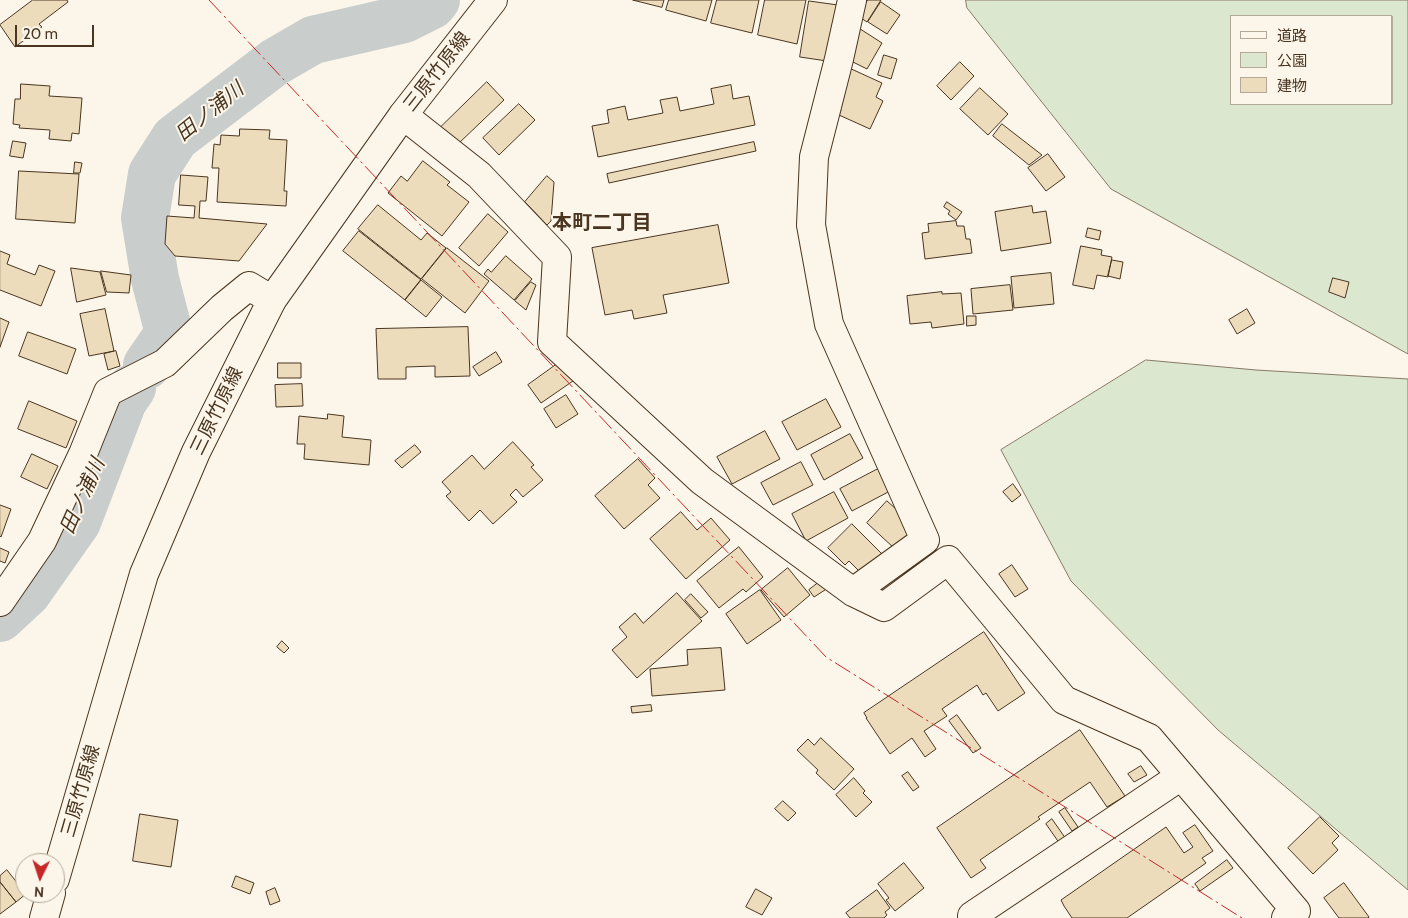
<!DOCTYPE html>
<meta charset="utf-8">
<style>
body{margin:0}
#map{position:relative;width:1408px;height:918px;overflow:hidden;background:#fbf6e9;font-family:Cabin,"Noto Sans JP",sans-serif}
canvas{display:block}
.legend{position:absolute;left:1230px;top:15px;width:162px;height:90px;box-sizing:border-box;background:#fbf6e9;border:1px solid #b4a999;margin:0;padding:6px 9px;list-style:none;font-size:15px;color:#4a3520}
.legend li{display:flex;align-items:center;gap:10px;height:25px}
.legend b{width:25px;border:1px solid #b4a999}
.north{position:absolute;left:15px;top:853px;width:50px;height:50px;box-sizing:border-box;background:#fbf6e9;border:1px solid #b4a999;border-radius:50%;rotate:184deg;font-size:14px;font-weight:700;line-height:20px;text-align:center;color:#4a3520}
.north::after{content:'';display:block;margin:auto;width:18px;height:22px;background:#c62828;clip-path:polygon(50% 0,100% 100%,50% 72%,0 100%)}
.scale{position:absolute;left:15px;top:25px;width:79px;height:22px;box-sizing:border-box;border:2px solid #4a3520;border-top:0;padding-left:6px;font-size:15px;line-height:18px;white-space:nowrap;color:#4a3520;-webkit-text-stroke:4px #fbf6e9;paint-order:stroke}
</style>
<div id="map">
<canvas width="1408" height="918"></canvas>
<ul class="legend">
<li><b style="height:6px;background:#fbf6e9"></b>道路</li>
<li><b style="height:14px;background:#dce7d0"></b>公園</li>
<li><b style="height:14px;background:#ecdcbc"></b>建物</li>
</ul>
<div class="north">N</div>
<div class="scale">20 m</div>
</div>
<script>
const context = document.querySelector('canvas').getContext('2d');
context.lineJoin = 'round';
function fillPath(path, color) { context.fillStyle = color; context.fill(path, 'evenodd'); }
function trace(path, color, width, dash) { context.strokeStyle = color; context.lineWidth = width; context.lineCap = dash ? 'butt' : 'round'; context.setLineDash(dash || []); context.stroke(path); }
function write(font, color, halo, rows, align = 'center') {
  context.font = font + ' Cabin,"Noto Sans JP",sans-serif'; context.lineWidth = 4; context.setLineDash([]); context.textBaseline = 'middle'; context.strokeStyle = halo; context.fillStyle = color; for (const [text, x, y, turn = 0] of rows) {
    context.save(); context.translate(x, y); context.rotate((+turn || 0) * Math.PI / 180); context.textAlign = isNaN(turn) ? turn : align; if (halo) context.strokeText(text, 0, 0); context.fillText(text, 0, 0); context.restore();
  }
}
const green = new Path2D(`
 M966 0H1408V354L1111 189 967 8ZM1232 16H1392V104H1232Z
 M1146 360 1256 370 1408 379V890L1218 730 1071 581 1001 450Z`);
const river = new Path2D(`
 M147 365 169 333 155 279 145 218 152 174 175 138 275 62 313 40 404 19 432 5 436 0
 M0 618 27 593 77 522 123 401 132 388`);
const building = new Path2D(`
 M33 0H67L68 2 39 24 42 27 15 47 0 25Z
 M633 0H664L662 7Z
 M669 0H712L706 21 666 10Z
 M717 0H759L752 33 711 23Z
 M765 0H806L797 44 758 35Z
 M868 0H881L867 22 858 16Z
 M809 1 838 5 827 61 800 57Z
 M881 2 900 15 887 34 868 22Z
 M854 25 882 43 867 69 845 58Z
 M884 55 897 59 891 79 878 75Z
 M960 62 974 76 951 100 937 86Z
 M847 67 882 83 876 97 883 101 870 129 839 115 841 110 830 105Z
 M487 82 504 100 458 144 441 127Z
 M21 84 50 86 49 96 82 98 79 134 72 133 71 141 49 139 50 130 19 128 20 125 13 124 15 99H20Z
 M731 85 733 99 749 96 755 125 598 157 592 126 609 123 607 110 625 106 628 120 663 113 660 100 677 97 680 111 714 104 711 89Z
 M980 88 1008 114 988 135 960 109Z
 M519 104 535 120 499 155 483 138Z
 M1002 124 1042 155 1029 165 993 136Z
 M240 129 270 130 269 139 287 140 284 191H287L286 206 217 202 219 168H212L214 144 220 145 221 135 239 136Z
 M13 141 26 143 23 158 10 156Z
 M754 142 756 151 609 183 607 174Z
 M1048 154 1065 177 1046 191 1028 168Z
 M423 161 450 182 447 185 469 202 442 236 388 193 401 176 407 181Z
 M75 162 82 163 80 173H74Z
 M19 171 79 174 75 223 16 219Z
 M181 175 208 177 206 201H200L199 218 267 224 239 261 175 256 165 244 167 216 194 218 195 206 179 205Z
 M547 176 554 182 551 221 547 225 525 202Z
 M947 202 962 212 956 220 948 214 950 211 944 207Z
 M378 205 421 240 427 233 446 248 421 279 358 229Z
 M1032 206 1033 213 1046 211 1051 243 1001 251 995 212Z
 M488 214 508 232 479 266 459 248Z
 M956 221 957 226H964L966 239H970L972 253 925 259 922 233 929 232 928 224Z
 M718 225 729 283 663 295 667 313 634 319 632 310 605 315 592 248Z
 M1088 228 1101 231 1099 240 1086 237Z
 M359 231 421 280 405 300 343 251Z
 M1081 246 1102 250 1101 255 1112 257 1108 277 1097 275 1094 289 1073 285Z
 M447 248 489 281 465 313 422 279Z
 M0 251 10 255 7 264 35 275 39 265 55 271 41 306 0 290Z
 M506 256 532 279 514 300 484 274 488 269 491 272Z
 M1112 260 1123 262 1120 279 1108 276Z
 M71 268 100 272 106 295 77 302Z
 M101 271 131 275 129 293 107 292Z
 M1051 273 1054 304 1014 308 1011 277Z
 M1333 278 1349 282 1345 298 1329 292Z
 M421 280 442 297 426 317 405 300Z
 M531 282 536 285 526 310 515 301Z
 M1010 285 1013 310 973 314 971 289Z
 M942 292V294L961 293 964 324 932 328 931 322 910 324 907 296Z
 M105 309 114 351 89 356 80 314Z
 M1247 309 1255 323 1237 334 1229 320Z
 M967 316H976V325L967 326Z
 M0 318 9 322 0 347Z
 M468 327 470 376 435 377V366L406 367V379H378L376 329Z
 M28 332 76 349 67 374 19 356Z
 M116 351 120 366 108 370 104 354Z
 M496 352 502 362 479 376 473 367Z
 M560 362 573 381 541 403 528 385Z
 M278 363H301V378H278Z
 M302 384 303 406 276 407 275 385Z
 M566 395 578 414 556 428 544 409Z
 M826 399 841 427 797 450 782 422Z
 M29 401 77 421 66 448 18 429Z
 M328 414 344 416 342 437 371 440 369 465 304 459 305 444H297L299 416 327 419Z
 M765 431 780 459 732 484 717 457Z
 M850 434 863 458 824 480 811 455Z
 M513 442 534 465 531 467 543 480 523 497 516 489 510 495 517 502 493 524 480 510 469 521 446 496 451 492 442 482 472 455 484 469Z
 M415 445 421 452 402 468 395 461Z
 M32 454 58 466 47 489 21 477Z
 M638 459 655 478 648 485 660 498 624 529 595 496Z
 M801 462 813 485 773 505 761 483Z
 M878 469 890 491 852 511 840 489Z
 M1013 484 1021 495 1012 502 1003 492Z
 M834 492 848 518 806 541 792 514Z
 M887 501 916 527 895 549 867 523Z
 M0 505 11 509 1 537 0 536Z
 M681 512 697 530 711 518 730 540 686 579 650 539Z
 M852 524 884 556 871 569 867 565 860 572 849 561 845 565 828 548Z
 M739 547 763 577 746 592 743 589 719 608 697 581Z
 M0 548 9 552 5 563 0 561Z
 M1012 565 1028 589 1015 597 999 574Z
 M788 568 810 595 784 617 761 590Z
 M822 580 828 588 814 597 809 590Z
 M760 590 781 620 747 644 726 614Z
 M677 593 702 621 637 678 612 650 627 637 619 627 635 613 643 623Z
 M691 594 708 612 701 618 685 600Z
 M984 632 1025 693 998 711 986 693 983 695 977 685 942 709 947 716 924 731 936 749 925 757 912 738 890 754 866 718H867L864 713Z
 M282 641 289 648 284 653 277 647Z
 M721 648 725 690 652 696 650 669 688 665 687 650Z
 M651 705 652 711 632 713 631 707Z
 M957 715 981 748 973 753 949 721Z
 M1080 730 1125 796 1107 807 1090 782 1038 817 1040 819 980 860 986 868 971 878 937 828Z
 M821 738 854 769 834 790 816 773 818 770 797 750 808 739 814 745Z
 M1141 766 1147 775 1134 782 1128 774Z
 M908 772 919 787 913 791 902 776Z
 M854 778 865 791 863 793 872 802 856 817 836 795Z
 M783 801 796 813 788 821 775 809Z
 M1065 808 1078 827 1072 831 1059 812Z
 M140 814 178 820 171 867 133 861Z
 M1320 817 1339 836 1332 843 1338 850 1313 874 1288 848Z
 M1052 819 1066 839 1060 844 1046 824Z
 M1195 825 1213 851 1202 858 1206 863 1127 918H1072L1064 906 1061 900 1166 827 1184 853 1193 847 1183 833Z
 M1227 860 1233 868 1200 891 1195 884Z
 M904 863 924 888 895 911 886 900 889 898 878 884Z
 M7 870 26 894 16 902 0 882V876Z
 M236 876 254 883 250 894 232 887Z
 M0 882 16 902 0 914Z
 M1344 883 1369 917 1368 918H1339L1324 898Z
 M275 888 280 901 270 905 266 892Z
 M756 889 772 898 762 915 746 907Z
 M877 890 890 908 885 912 887 915 884 918H850L846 913Z`);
const minor = new Path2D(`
 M852 0 839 59 814 157 811 225 829 324 925 540 853 592
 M403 115 479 175 557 257 552 342 702 481 853 592 884 607 948 560 1064 700 1149 738 1296 911 1286 918
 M0 602 42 541 83 454 108 392 165 363 222 308 249 286 272 300
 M974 918 972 916 1181 776`);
const major = new Path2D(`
 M55 879 144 574 196 452 272 300 403 115 493 0
 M44 918 51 893`);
const power = new Path2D(`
 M209 0 826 657 1242 918`);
const streetNames = [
 ["三原竹原線",437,72,-52],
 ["三原竹原線",217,411,-64],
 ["三原竹原線",81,791,-74]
];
const waterNames = [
 ["田ノ浦川",210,112,-39],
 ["田ノ浦川",83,496,-66]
];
const neighbourhoodNames = [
 ["本町二丁目",602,223]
];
fillPath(green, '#dce7d0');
trace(green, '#887966', 1);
trace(river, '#c9cecd', 48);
fillPath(building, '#ecdcbc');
trace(building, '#4a3520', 1);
trace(minor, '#4a3520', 30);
trace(major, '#4a3520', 30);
trace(minor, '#fbf6e9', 28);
trace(major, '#fbf6e9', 28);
trace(power, '#c62828', 1, [18, 4, 2.5, 4]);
write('19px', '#4a3520', '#fbf6e9', streetNames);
write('italic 20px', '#4a3520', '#fbf6e9', waterNames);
write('bold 20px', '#4a3520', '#fbf6e9', neighbourhoodNames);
</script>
